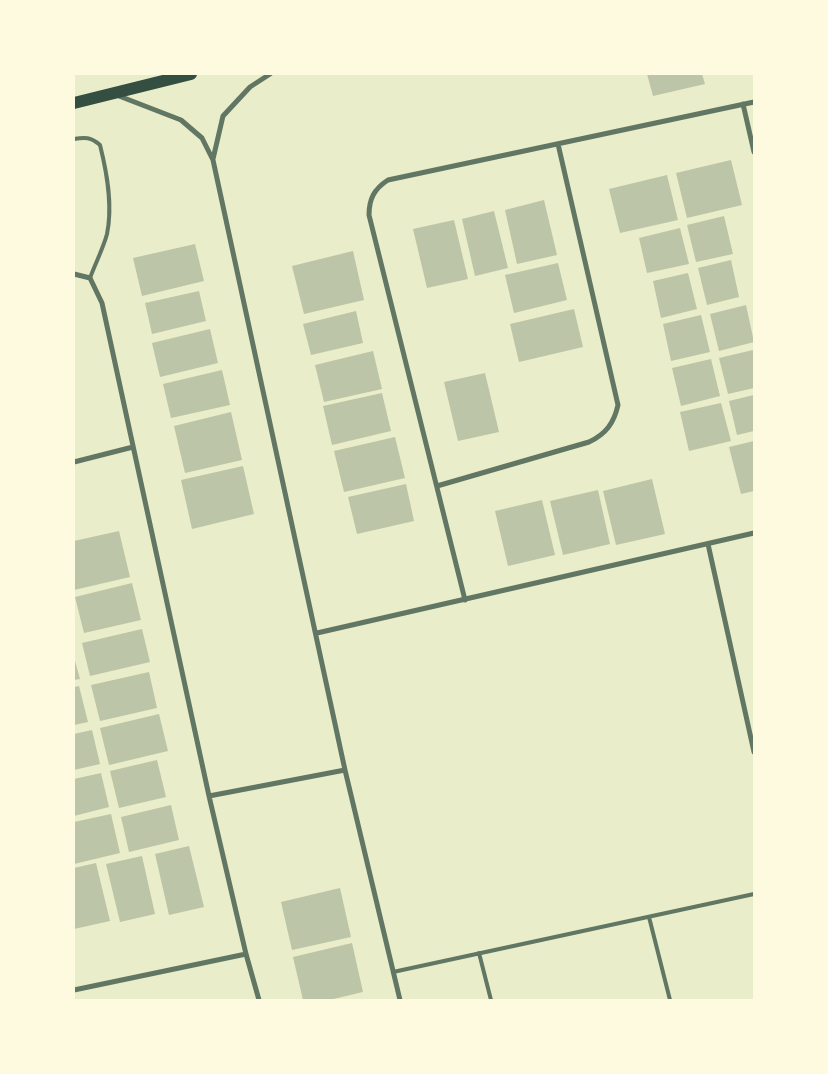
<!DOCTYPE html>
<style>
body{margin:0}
#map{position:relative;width:828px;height:1074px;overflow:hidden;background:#e9edc9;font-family:Cabin,sans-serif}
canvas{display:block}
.frame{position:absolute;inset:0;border:75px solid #fefae0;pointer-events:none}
</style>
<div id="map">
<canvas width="828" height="1074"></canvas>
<div class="frame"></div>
</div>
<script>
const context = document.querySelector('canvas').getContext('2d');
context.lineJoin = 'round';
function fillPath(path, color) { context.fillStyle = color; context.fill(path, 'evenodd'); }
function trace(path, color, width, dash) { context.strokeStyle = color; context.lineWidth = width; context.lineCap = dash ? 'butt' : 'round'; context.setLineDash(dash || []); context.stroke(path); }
const building = new Path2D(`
 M647 74H702L705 84 653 96Z
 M731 160 742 205 687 218 676 173Z
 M667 175 678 220 620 233 609 189Z
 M544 200 557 255 517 264 505 210Z
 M494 211 508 268 475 276 462 219Z
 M724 216 733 254 696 262 687 225Z
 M454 220 468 279 427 288 413 229Z
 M680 228 689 264 647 273 639 238Z
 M195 244 204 281 142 296 133 258Z
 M353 251 364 300 304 314 292 266Z
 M731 260 739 297 707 305 698 268Z
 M558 263 567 300 514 313 505 275Z
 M688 273 697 309 661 318 653 281Z
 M199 291 206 321 152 334 145 303Z
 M746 305 754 342 719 351 710 314Z
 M574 309 583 347 519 362 510 324Z
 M356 311 363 343 311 355 303 324Z
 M701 315 710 352 671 361 663 324Z
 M210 329 218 363 160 377 152 343Z
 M753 350 754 388 728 394 719 358Z
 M373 351 382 389 324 402 315 365Z
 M711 359 720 396 681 406 672 368Z
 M222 370 230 405 171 418 163 384Z
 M485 373 499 432 458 441 444 382Z
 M382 393 391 431 332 445 323 406Z
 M754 395V431L737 435 729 401Z
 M721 403 731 441 689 451 680 412Z
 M231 412 242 460 185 473 174 426Z
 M395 437 405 478 344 492 334 451Z
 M754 441V491L741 494 729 447Z
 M243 466 254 514 192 529 181 480Z
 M652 479 665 534 616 545 603 491Z
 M406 484 414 521 357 534 348 497Z
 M598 490 610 544 563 555 550 501Z
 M542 500 555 555 508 566 495 511Z
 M119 531 130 577 74 590V541Z
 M132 583 141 620 84 633 75 597Z
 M142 629 150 662 90 676 82 643Z
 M74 657 80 679 74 680Z
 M149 672 157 708 100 721 91 685Z
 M79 686 88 722 74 725V687Z
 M159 714 168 751 109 765 100 728Z
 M92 730 100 764 74 770V734Z
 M157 760 166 797 119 808 110 771Z
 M101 773 109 807 74 816V779Z
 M171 805 179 840 129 852 121 817Z
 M111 814 120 853 74 864V822Z
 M189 846 204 907 169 915 155 854Z
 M142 856 155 914 120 922 106 864Z
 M96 863 110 921 74 929V868Z
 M340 888 351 937 292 950 281 902Z
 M352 943 363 992 329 1000H303L293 957Z`);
const service = new Path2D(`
 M74 139C85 137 91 137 100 145 107 173 113 205 107 234 103 249 95 264 90 278
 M649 917 670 1000
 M479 953 491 1000
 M393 972 754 894`);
const minor = new Path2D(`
 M119 96 181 120 202 138 213 160 345 770 400 1000
 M743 104 754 152
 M213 159 223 116 250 87 270 74
 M74 274 90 278 102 303 209 796 246 954 259 1000
 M74 462 133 447
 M437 486 589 442C606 434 614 423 618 405L558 144
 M708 544 754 752
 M465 600 369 215C369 199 374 189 388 180L754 102
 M317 633 754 533
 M209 796 345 770
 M74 990 246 954`);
const primary = new Path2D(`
 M74 103 191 74`);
fillPath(building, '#bcc5a7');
trace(service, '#617663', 4);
trace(minor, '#617663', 5);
trace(primary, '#344e41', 12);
</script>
